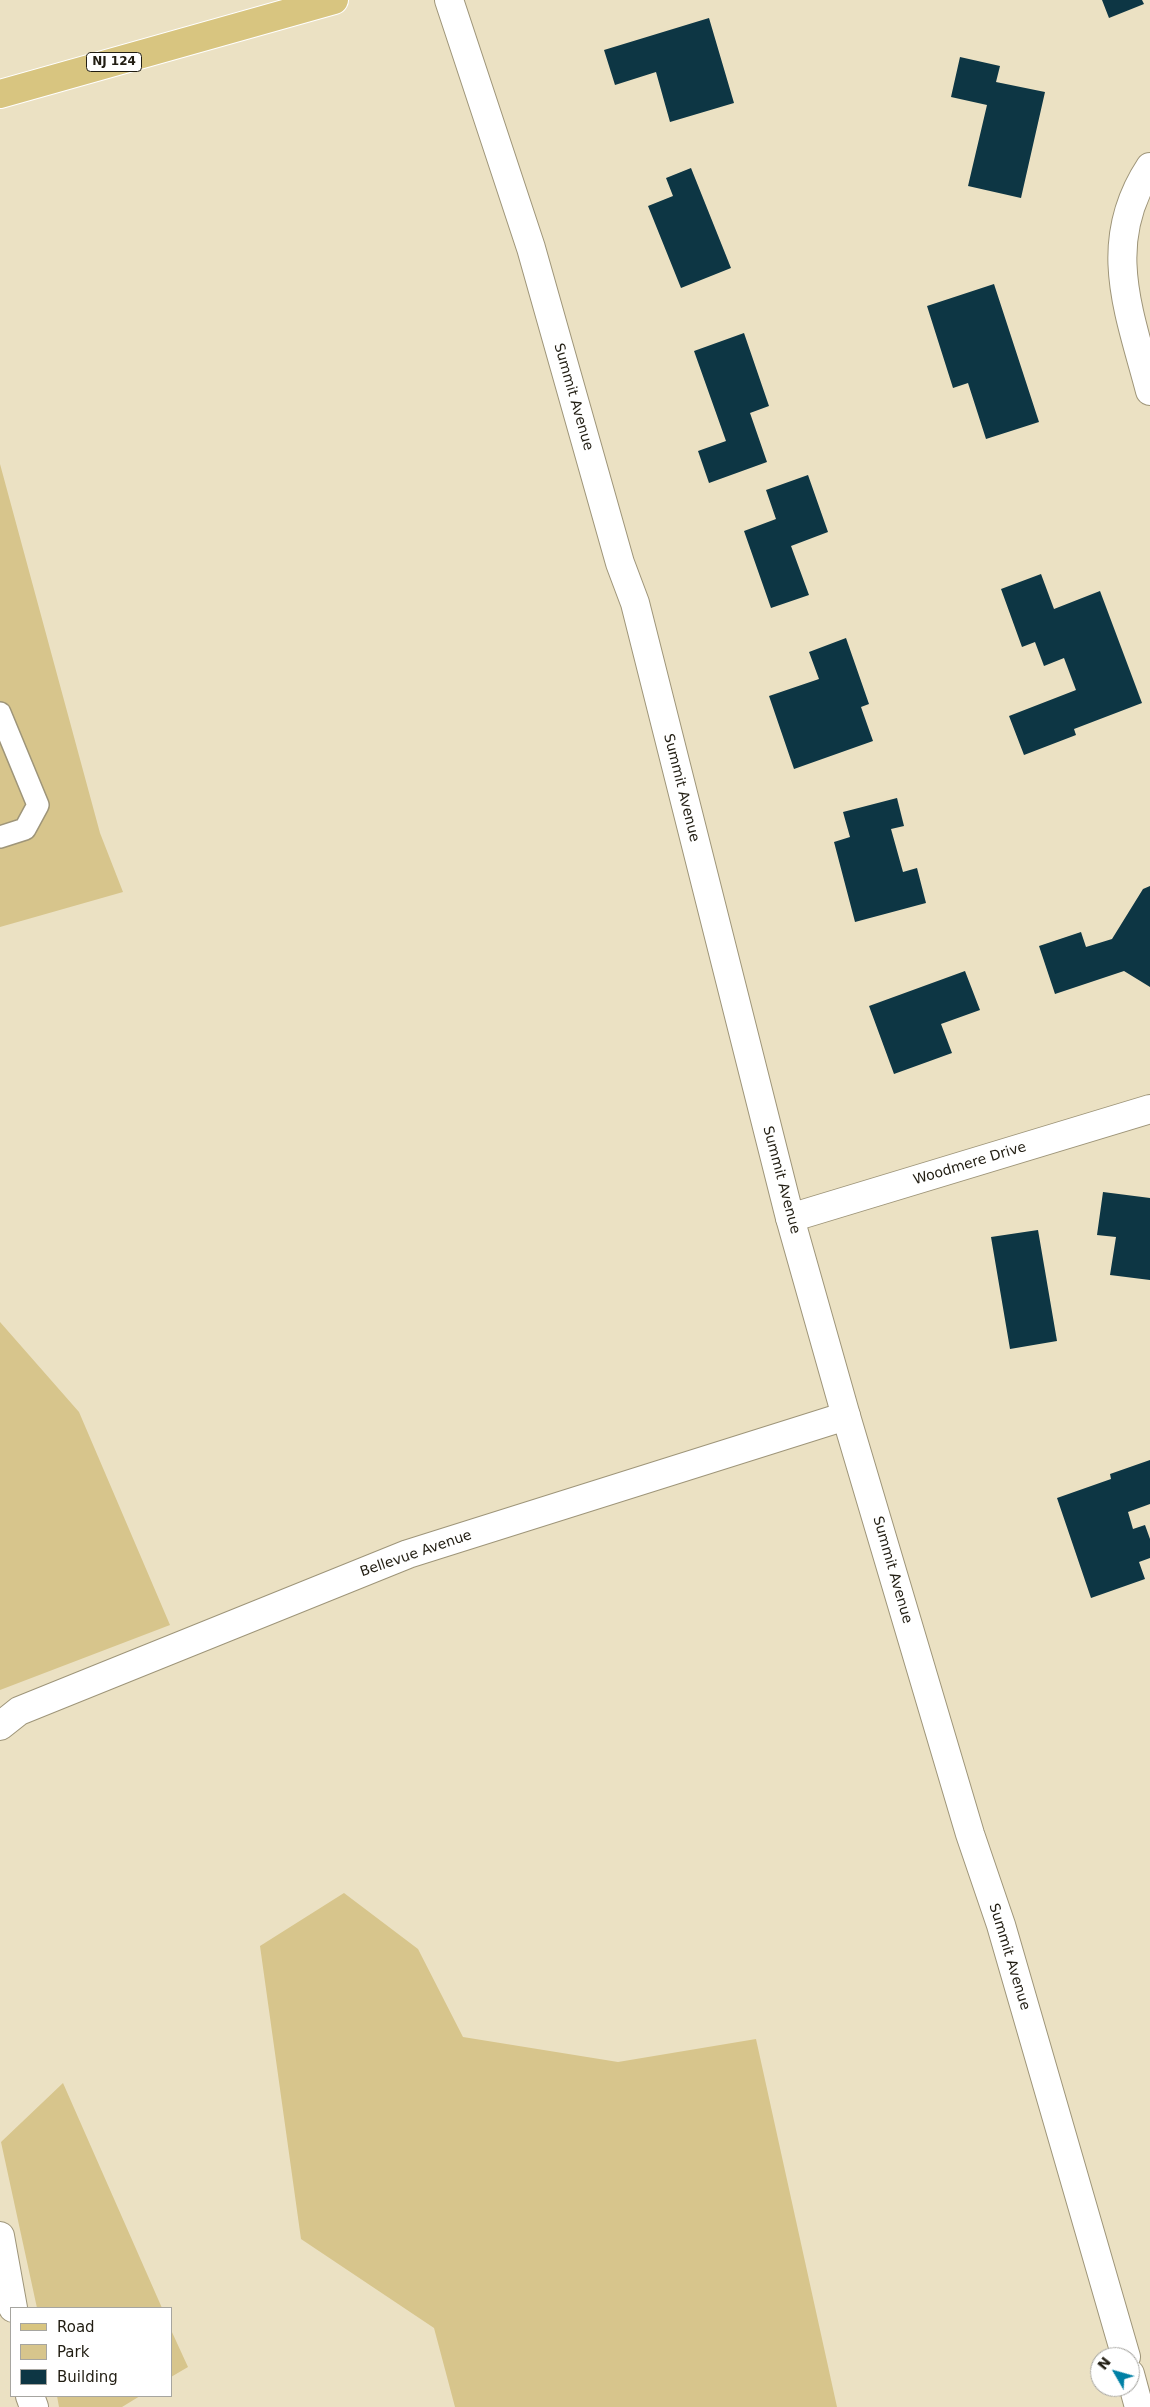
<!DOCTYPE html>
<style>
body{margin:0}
#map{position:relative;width:1150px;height:2407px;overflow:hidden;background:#ebe1c3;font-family:"DejaVu Sans",sans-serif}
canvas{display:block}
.legend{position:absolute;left:10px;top:2307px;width:162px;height:90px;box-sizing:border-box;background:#fff;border:1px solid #a6a5a0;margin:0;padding:6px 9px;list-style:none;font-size:15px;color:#211d12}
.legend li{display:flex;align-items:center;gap:10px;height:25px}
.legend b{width:25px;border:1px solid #a6a5a0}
.north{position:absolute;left:1090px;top:2347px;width:50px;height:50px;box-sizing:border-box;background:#fff;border:1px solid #a6a5a0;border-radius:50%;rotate:308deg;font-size:14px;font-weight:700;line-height:20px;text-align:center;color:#211d12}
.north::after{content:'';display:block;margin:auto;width:18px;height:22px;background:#0080a5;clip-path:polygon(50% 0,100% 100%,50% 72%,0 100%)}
</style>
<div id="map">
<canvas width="1150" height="2407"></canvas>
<ul class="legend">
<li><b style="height:6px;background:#d8c580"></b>Road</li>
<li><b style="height:14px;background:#d7c58c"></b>Park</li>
<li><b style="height:14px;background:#0d3644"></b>Building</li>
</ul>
<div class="north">N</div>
</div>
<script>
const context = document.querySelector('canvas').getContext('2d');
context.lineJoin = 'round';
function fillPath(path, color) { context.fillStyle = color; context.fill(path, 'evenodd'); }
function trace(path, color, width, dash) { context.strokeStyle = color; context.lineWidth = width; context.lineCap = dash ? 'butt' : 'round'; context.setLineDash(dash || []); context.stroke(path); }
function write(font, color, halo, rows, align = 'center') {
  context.font = font + ' "DejaVu Sans",sans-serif'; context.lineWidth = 5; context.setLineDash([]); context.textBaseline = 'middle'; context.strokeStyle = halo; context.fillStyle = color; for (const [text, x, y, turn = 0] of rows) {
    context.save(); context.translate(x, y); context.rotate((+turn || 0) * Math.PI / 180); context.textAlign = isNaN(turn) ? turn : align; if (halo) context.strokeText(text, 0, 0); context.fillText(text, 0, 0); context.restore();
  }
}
const green = new Path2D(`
 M0 464 100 833 123 892 0 927Z
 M0 1322 79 1412 170 1625 0 1690Z
 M344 1893 418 1949 463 2037 618 2062 756 2039 837 2407H455L434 2328 301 2239 260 1946Z
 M63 2083 162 2308H37L1 2142Z
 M171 2330 188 2367 171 2377Z
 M57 2396H140L122 2407H59Z`);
const building = new Path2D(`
 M1102 0H1142L1144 4 1109 18Z
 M709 18 734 103 670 122 656 72 615 85 604 50Z
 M960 57 1000 66 996 82 1045 92 1021 198 968 186 987 105 951 97Z
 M691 168 731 268 681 288 648 206 673 196 666 178Z
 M994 284 1039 422 986 439 968 383 953 388 927 306Z
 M744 333 769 406 750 413 767 462 709 483 698 451 726 441 694 351Z
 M808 475 828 532 791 546 809 595 771 608 744 531 776 519 766 490Z
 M1041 574 1054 609 1100 591 1142 703 1074 729 1076 735 1024 755 1009 716 1076 690 1064 658 1044 666 1035 642 1022 647 1001 589Z
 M846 638 869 704 861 707 873 741 794 769 769 696 819 679 809 652Z
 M897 798 904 826 891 829 903 872 917 868 926 903 855 922 834 842 850 837 843 812Z
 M1150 886V987L1124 971 1055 994 1039 946 1081 932 1086 947 1112 939 1143 889Z
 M965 971 980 1010 941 1024 952 1053 894 1074 869 1006Z
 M1103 1192 1150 1198V1280L1110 1275 1116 1237 1097 1235Z
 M1038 1230 1057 1341 1010 1349 991 1237Z
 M1150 1460V1504L1128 1512 1133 1529 1145 1525 1150 1539V1558L1139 1562 1145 1579 1091 1598 1057 1498 1111 1479 1110 1474Z`);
const service = new Path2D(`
 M0 713 38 805 25 829 0 837`);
const minor = new Path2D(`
 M1150 167C1100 243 1129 311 1150 391
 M790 1218 1150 1109
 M0 1726 19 1711 408 1554 846 1416
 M0 2236 13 2308
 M30 2396 34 2407`);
const tertiary = new Path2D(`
 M449 0 531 248 620 563 635 603 790 1218 846 1416 970 1834 1001 1925 1126 2357
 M1130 2374 1139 2407`);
const primary = new Path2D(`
 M0 94 334 0`);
const shields = [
 [114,62,55]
];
const shieldNames = [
 ["NJ 124",114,62]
];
const streetNames = [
 ["Summit Avenue",573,397,74],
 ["Summit Avenue",681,788,76],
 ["Woodmere Drive",970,1164,-17],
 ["Summit Avenue",781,1180,75],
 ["Bellevue Avenue",416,1554,-19],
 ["Summit Avenue",892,1570,74],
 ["Summit Avenue",1009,1957,73]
];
fillPath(green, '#d7c58c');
fillPath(building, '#0d3644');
trace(service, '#9e9579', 24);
trace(minor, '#9e9579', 30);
trace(tertiary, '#9e9579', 30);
trace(primary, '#fff', 30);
trace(service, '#fff', 21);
trace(minor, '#fff', 28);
trace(tertiary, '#fff', 28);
trace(primary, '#d8c580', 28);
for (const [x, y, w] of shields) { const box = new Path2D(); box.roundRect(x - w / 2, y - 9.5, w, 19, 4); context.fillStyle = '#fff'; context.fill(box); trace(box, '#211d12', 1); }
write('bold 12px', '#211d12', null, shieldNames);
write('14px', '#211d12', '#fff', streetNames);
</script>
